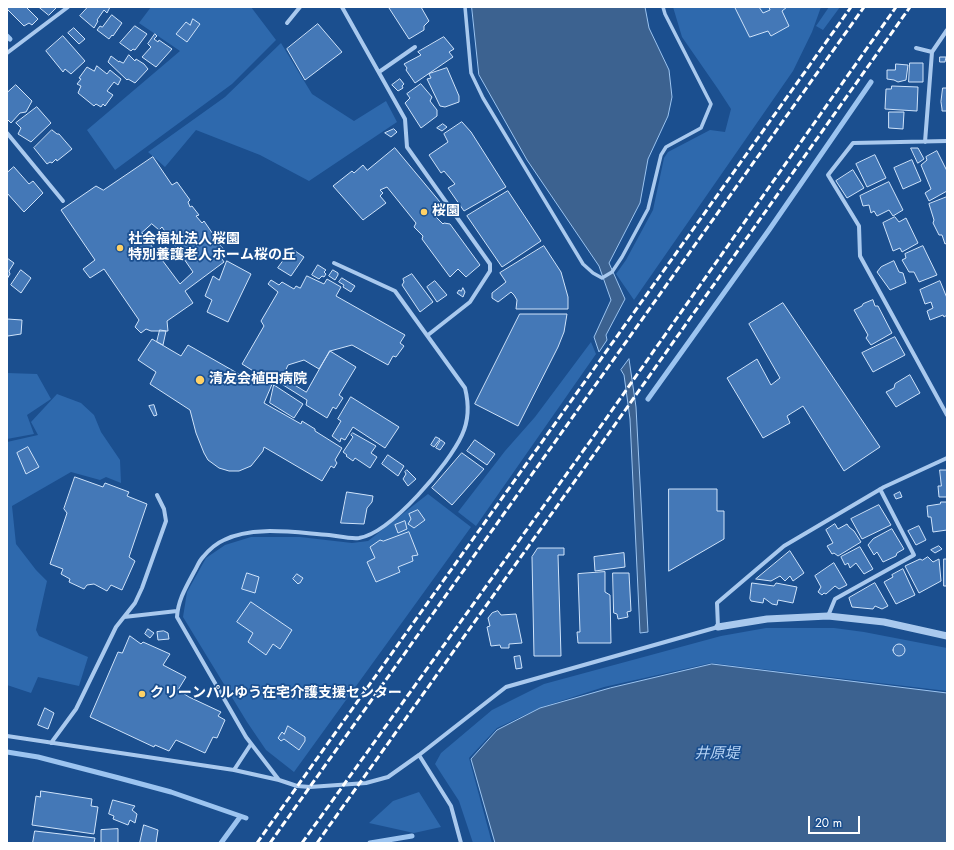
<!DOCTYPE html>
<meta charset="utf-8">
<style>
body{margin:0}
#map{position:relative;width:954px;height:850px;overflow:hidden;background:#1b4f8f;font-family:Jost,sans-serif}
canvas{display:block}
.frame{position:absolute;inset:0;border:8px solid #fff;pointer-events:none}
.scale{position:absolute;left:808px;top:816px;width:52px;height:18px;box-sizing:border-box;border:2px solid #fff;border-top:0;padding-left:5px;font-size:12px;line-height:14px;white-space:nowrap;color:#fff;-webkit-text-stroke:3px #1b4f8f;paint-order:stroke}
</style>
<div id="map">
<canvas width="954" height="850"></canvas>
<div class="frame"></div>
<div class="scale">20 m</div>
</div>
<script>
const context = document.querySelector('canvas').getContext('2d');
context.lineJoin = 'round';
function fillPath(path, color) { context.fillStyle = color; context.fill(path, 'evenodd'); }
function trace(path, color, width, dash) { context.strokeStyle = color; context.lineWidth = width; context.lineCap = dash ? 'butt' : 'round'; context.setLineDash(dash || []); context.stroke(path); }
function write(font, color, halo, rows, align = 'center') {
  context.font = font + ' Jost,"Noto Sans JP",sans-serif'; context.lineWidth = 3.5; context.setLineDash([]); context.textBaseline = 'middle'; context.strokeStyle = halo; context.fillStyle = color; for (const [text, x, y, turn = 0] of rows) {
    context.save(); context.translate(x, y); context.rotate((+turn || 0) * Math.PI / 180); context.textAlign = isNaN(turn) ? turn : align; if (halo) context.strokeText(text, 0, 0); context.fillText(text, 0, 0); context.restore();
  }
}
const green = new Path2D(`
 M151 7H251L276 40 232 84 115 170 87 130 180 51 139 23Z
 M673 7H821L812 32 793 71 634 300 616 274 626 260 653 210 664 158 668 152 710 130 725 132 731 109 718 89 682 37Z
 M829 7H840L823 30 816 26Z
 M281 43 312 94 354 121 386 101 397 122 309 181 260 155 196 130 165 167 148 152 225 97Z
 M591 342 596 354 476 526 458 512 505 451 535 417Z
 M7 373 37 374 51 399 27 415 34 434 7 439Z
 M57 394 81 403 94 415 101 432 120 460 121 483 106 477 100 480 71 472 12 506 16 544 36 570 47 581 36 630 39 636 88 657 79 686 38 677 31 693 7 685V442L38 435 31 422Z
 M428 494 471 527 294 772 266 750 247 722 183 617 187 592 206 558 225 545 251 537H300L352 543 368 541Z
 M766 628H834L864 632 947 648V691L711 663 604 687 542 707 497 728 469 758 492 843H473L459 801 435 764 441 753 492 710 544 684 721 636Z
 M419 792 441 827 414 833 369 823 393 801Z`);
const water = new Path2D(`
 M472 7H645L649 28 669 70 672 97 668 116 648 159 640 203 609 263 625 299 606 335 607 340 599 352 594 337 611 300 599 266 527 160 479 75Z
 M629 359 636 407 648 632 640 633 630 419 624 375 621 370Z
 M712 664 947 693V843H495L471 759 497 730 540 708 610 688Z`);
const stream = new Path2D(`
 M7 36 10 39
 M648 399 769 230 871 82
 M7 752 38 757 119 778 171 792 246 818
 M221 843 240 817
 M370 843 412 836`);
const building = new Path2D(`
 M9 7H26L38 19 32 25 29 23 24 26 7 9Z
 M39 7H57L49 15Z
 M88 7H110L107 13 104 10 97 20 98 21 94 28 80 16Z
 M392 7H421L429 21 424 26V30L409 39 389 8Z
 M735 7H759L763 13 770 10 769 7H787L782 11 789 26 771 36 768 31 750 37Z
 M112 15 122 23 113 36 112 35 109 39 97 30 100 26 102 27Z
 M193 19 200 24 187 42 176 34 186 22 190 25Z
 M318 24 342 52 305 80 287 49Z
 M135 26 147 34 135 50 133 49 131 51 120 43Z
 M74 28 85 39 79 44 68 33Z
 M155 34 157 36 154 39 158 42 159 40 172 49 156 67 142 57 151 47 148 44Z
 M63 36 85 61 71 74 65 69 63 72 46 51Z
 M444 37 454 49 449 52 453 57 415 83 406 70 407 68 404 64 421 55 418 52Z
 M129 55 135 61 136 59 144 64 148 69 135 83 128 79 127 80 108 62 111 56 119 62V61L123 63Z
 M940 57H946L945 62H940Z
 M910 63H923V82H909Z
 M896 64 908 65 906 80 898 82 894 80 887 79V70H895Z
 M97 66 107 74 110 70 121 79 118 85 114 82 107 91 113 95 105 106 103 104 101 107 96 104 94 106 78 93 81 86 77 84 81 79 79 78 87 67 94 71Z
 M447 68 459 96V102L445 107 440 106 427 79 431 78 429 74Z
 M400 79 404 84 402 86 403 88 398 91 392 85Z
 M421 84 432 97 430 101 437 110V116L421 128 405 103 410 98 407 94Z
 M16 85 32 101 26 112 20 113 11 123 7 119V93Z
 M892 86 918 87 917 111 885 109 886 89H891Z
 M943 88H947V111H942V109L941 102Z
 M37 107 51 123 31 142 18 134 21 128 16 123Z
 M889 112H904L903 129 889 128Z
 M462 122 471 132 506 187 464 211 448 188 455 184 444 171 441 173 429 155 448 142 444 134Z
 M443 124 447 127 442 131 437 128Z
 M394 129 397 132 391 137 385 133Z
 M52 130 57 134H59L72 149 57 161 56 159 52 163 50 162 47 164 34 148Z
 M395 148 445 208 435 216 443 224 444 223 450 224 480 265 466 277 458 269 450 277 422 239 423 236 414 227 416 223 387 187 380 190 383 193 380 196 386 203 363 220 333 186 352 171 354 173 363 165 367 170Z
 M911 148H918L924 159 918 163Z
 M937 151 947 171V191L929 201 925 193 931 189 921 165 927 160 926 157Z
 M875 155 886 178 867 187 856 164Z
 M153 157 172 185 177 182 190 200 188 202 190 207 192 206 199 215 196 216 202 223 204 221 215 237 213 239 216 244H219L226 252 220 256 224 262 185 291 193 303 167 321 168 331H151L146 329 141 333 135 327 139 320 104 269 90 278 83 269 95 260 61 210 96 186 103 190ZM152 224 159 230 162 227 193 272 180 284 142 233Z
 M912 160 921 181 903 189 894 168Z
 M14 167 29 184 33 181 43 193 24 212 7 193V173Z
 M853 170 864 188 847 198 836 181Z
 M889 182 903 210 893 216 889 210 877 216 874 211 871 213 869 205 863 206 860 196Z
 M508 191 541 241 502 267 467 216Z
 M947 197V243L945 244 942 235H939L933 223 934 220 929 204Z
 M895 217 899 222 906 218 918 243 902 252 900 248 893 251 883 223Z
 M544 246 561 272 568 297V309H516L517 300 514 295 511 292 498 302 492 298V293L506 282 500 273Z
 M923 246 937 275 919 282 914 272H909L902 260 906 258 905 254Z
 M292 249 304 257 291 276 278 268Z
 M7 258 14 263 9 271 10 274 7 279Z
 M227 261 251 274 228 322 207 312 212 300 205 296 213 276 219 280Z
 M894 261 899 272 903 273 906 283 890 290 877 272 881 267Z
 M318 265 326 270 324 272 326 274 324 277 322 276 319 279 312 275Z
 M21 270 31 278 21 293 11 285Z
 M333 270 338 273V275L335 280 329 276Z
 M412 274 433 302 420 312 402 285 404 282 403 279Z
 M307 276 324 284 327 279 341 287 336 296 405 335 400 343 404 346 396 357 393 356 388 365 352 345 330 351 319 369 304 360 288 365 280 383 273 382 264 403 301 424 302 421 315 429V431L342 448 335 460 337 463 334 468 331 466 322 481 264 447 263 451 251 466 239 471H229L219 468 208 460 204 453 196 433 190 410 150 384 156 372 138 360 152 339 181 356 188 345 253 382 258 377 254 374 255 372 242 364 264 326 261 321 278 292 268 284 271 280 279 285 282 282 294 289 296 286 300 288Z
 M342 278 355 286 351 292 343 287 344 285 339 282Z
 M435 281 447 295 437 302 427 287Z
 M940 281 947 298V315L944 317 943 315 930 320 927 311 933 308 931 302 925 304 920 290Z
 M463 288 465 292 463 297 457 293 459 290 461 291Z
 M873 300 875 306H878L892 333 871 345 866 338 868 335 854 310 862 306 863 304Z
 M783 303 880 447 844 471 803 406 787 416 790 423 763 438 727 378 757 359 771 385 780 378 749 324Z
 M520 314H567L564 332 558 347 518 426 475 404Z
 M7 319 22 320 21 334 8 336Z
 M160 330 166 331 163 345 157 342Z
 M895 337 905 355 873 372 862 353Z
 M330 351 356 367 339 395 343 398 336 409 333 407 327 418 306 405 307 400 280 383 283 378 306 392Z
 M910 375 920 393 896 407 886 392 894 388 895 384Z
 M274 385 303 404 294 418 270 403Z
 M351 397 399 427 385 448 353 427 345 440 341 438 340 442 332 436 341 421 338 419Z
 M154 405 157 415 154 416 149 406Z
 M353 433 376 446 371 453 377 457 370 468 355 458 353 461 346 456 347 455 343 452 353 437 351 435Z
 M436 437 440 439 434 447 431 445Z
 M441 440 445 443 440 450 436 448Z
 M475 440 495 454 487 465 467 451Z
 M28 447 39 467 26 474 17 453Z
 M462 453 484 469 452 505 432 488Z
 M388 455 404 466 398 476 382 464Z
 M407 470 416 479 408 486 403 479 406 474 405 472Z
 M940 470H947V497H939L938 486H941Z
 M75 477 103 487 105 483 129 492 127 496 147 504 129 557 135 561 122 590 111 585 107 591 94 584 87 585 84 589 69 582 70 579 61 574 63 569 50 564 67 513 64 509Z
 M669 489H717V511H724V539L669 571Z
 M347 492 373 496 372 502 367 508 364 524 341 523Z
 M900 492 902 497 896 499 894 495Z
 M941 502H947V530L933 532 931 517H928L927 506 940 504Z
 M879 505 891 525 862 539 851 519Z
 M418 510 425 520 414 528 408 524 411 519 409 514Z
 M405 521 407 529 398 533 395 525Z
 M835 524 838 529 847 524 849 527 854 531 861 542 838 556 834 553 832 554 827 546 833 543 826 530Z
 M919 526 926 540 916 545 908 531Z
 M892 529 904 549 897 553 896 556 883 562 877 552 874 555 868 545 873 539Z
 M409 532 418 555 412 556 413 561 398 567 400 572 376 582 367 562 375 558 370 547 380 540 383 541Z
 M939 546 942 549 935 553 931 550Z
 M860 547 873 569 864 574 856 563 850 568 848 563 845 565 841 557Z
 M538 548H564V555H558L561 656H534L532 557Z
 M790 551 804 573 793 581 790 576 785 581 780 576 771 581 756 579Z
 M624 553 625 567 595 571 594 557Z
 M928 557 933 562 939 559 941 581 919 593 905 566 920 559 922 560Z
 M944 559H947V586H944Z
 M834 563 847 585 839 589 835 586 826 594 824 593 822 595 818 592 821 587 815 576Z
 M903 569 915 595 896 604 884 582 893 577 892 575Z
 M605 572V592L610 595 611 643H578L577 632H580L578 574Z
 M247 573 259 577 255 593 242 589Z
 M613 573H629L631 611 627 612 628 617 618 619 617 614 614 613Z
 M297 574 303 578 300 583H299L298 584 293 579Z
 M752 583 774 586 776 583 797 587 793 603 778 600 777 605 772 604 764 598 763 603 751 601 750 599Z
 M875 583 888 606 882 609 875 606 873 609 852 607 849 598Z
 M251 602 292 630 280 649 273 644 266 655 248 642 253 633 237 622Z
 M498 611 501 615 516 614 522 643 509 644V648H501L500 645 491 646 487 627 490 626 488 618 492 613Z
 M148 629 154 633 150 638 145 634Z
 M164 631 168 633 169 639 158 640 157 632Z
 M130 636 141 644 143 642 170 654 163 665 186 677 178 690 189 697 221 712 218 716 225 720 217 738 213 737 205 753 176 740 169 751 155 745 154 747 90 717 118 652 122 653Z
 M893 650a6 6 0 1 1 12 0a6 6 0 1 1-12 0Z
 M520 656 522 668 516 669 514 657Z
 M45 708 54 713 48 729 38 725Z
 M288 726 305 737V741L299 750 284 739 281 741 278 738 282 732 284 734Z
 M41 791 92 799 91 806 98 807 94 834 32 825 36 796 40 797Z
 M113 800 135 806 132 810 137 814 135 823 130 820 128 825 113 819 114 816 109 814Z
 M144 825 158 830 156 843H140Z
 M118 829V843H101V830Z
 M35 831 95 838 94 843H33Z`);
const pedestrian = new Path2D(`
 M465 7 471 73 483 98 583 264 593 273 602 278 612 272 622 257 648 209 661 155 666 147 701 128 711 104 665 14 663 7`);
const minor = new Path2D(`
 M342 7 405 119 407 147 490 264V271L470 302 428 335
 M287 23 300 7
 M916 48 932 52
 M7 53 68 7
 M379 72 415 47
 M7 133 63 201
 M947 141 853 143 828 175 859 226 860 256 947 415
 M925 142 932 52 947 30
 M828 616 835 599 914 555 880 489
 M124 617 177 611
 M7 736 234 770 279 780 297 786 310 787 366 783 388 777 419 755 506 687 718 627 717 603 784 546 884 487 947 458
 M51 743 76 709 116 627 135 603 142 588 166 521 164 509 157 495
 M419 755 451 806 461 843
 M234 770 251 744
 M279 780 246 737 177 617C178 600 186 587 194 572 197 567 199 561 203 557 208 551 217 543 224 540 253 525 298 533 329 535 338 536 350 539 359 538 391 533 449 464 462 435 469 420 469 404 465 388L395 291 334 263`);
const tertiary = new Path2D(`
 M718 627 767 619 828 616 884 622 947 636`);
const rail = new Path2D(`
 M257 843 851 7
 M270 843 864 7
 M302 843 591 440 896 7
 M317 843 597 450 910 7`);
const markers = [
 [424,212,4,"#ffd166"],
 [120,248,4,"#ffd166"],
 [200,380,5,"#ffd166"],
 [142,694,4,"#ffd166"]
];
const poiNames = [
 ["桜園",432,212],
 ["社会福祉法人桜園",128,240],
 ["特別養護老人ホーム桜の丘",128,256],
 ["清友会植田病院",209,380],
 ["クリーンパルゆう在宅介護支援センター",150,694]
];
const waterNames = [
 ["井原堤",717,754]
];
fillPath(green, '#2e69ad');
fillPath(water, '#3c6290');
trace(water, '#9cc4f0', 1);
trace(stream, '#9cc4f0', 5);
fillPath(building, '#4478b7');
trace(building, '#cfe3fa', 1);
trace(pedestrian, '#a9c9ee', 3.5);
trace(minor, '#a9c9ee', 4);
trace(tertiary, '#a9c9ee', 7);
trace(rail, '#fff', 3, [7, 3]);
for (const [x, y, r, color] of markers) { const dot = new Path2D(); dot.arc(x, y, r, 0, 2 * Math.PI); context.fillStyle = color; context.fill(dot); trace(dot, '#1b4f8f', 1.5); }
write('bold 14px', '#fff', '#1b4f8f', poiNames, 'left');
write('italic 15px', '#b5d3f5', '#1b4f8f', waterNames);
</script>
